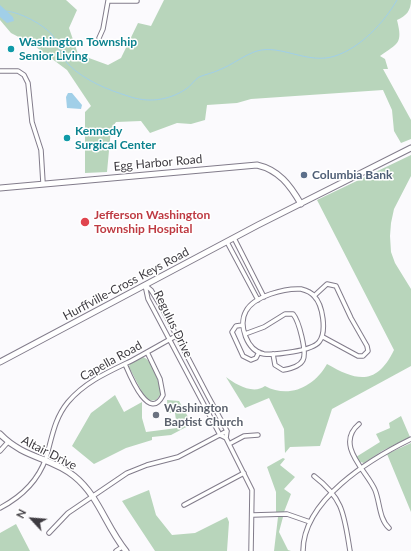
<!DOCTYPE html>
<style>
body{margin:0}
#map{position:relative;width:411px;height:551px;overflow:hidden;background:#fbfafd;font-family:Lato,sans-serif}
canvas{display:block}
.north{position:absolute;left:12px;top:499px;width:40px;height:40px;-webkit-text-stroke:3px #fff;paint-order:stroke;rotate:296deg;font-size:11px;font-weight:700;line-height:16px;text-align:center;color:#3e3b41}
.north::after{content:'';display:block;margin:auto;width:14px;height:18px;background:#3e3b41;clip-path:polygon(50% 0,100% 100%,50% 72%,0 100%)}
</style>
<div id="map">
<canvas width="411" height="551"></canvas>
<div class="north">N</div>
</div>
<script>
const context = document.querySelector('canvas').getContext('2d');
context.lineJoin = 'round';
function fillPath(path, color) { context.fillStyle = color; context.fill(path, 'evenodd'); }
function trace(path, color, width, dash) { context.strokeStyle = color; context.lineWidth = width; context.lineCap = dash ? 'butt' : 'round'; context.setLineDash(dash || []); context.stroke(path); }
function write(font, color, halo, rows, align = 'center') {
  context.font = font + ' Lato,sans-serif'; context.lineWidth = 3; context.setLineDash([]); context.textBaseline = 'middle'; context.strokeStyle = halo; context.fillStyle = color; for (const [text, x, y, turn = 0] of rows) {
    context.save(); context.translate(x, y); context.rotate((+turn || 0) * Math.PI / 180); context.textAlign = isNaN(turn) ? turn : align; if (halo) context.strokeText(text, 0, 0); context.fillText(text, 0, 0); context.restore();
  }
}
const green = new Path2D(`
 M0 0H66L77 10 69 28 78 54 108 65 121 58 138 23 151 26 164 0H411C411 11 406 16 397 20 403 44 398 43 380 56L385 59 388 69H383L411 120V139L401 143 394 131 392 110 383 90 251 99 237 103 207 105 205 120 191 124 177 123 150 133 141 121 116 122 111 129 107 172 85 173V112L91 106 67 70 32 44 11 33 0 20Z
 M411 155V176L394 209 391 223 390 236 391 252 395 263 411 289V366L332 409 320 446 290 447 285 453 284 429 269 398 245 408 226 377C235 384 253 395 265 386 289 399 314 387 327 364 358 382 377 385 394 350L317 200Z
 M143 357C152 359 160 384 161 394L156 400 148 401 144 396 129 367 130 363Z
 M115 395 124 412 142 402V418L146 432 177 428 175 413H168L167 400 179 401 192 424 171 435 152 437V440L126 448 94 464 72 446 91 413Z
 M401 416 410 437 382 451 364 463 360 462 356 457 380 442 376 434 390 428 389 423Z
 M411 443V512L387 454Z
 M283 458 285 459 280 465 295 477 284 489 291 494 284 512H276V492L267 467Z
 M149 490 156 515 172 535 195 533 227 517 229 522 227 551H155L122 501Z
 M278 517H283L279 532 288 550 291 551H274Z
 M16 524 30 551H0V533Z`);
const water = new Path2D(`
 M0 5 13 17 14 21 7 23 0 17Z
 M68 93H72L82 105 81 109 67 108 66 97Z`);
const stream = new Path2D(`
 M6 11C20 12 45 25 53 36 59 46 61 57 69 65 84 80 108 90 128 96 147 103 168 101 186 89 191 86 194 80 199 77 206 74 213 73 219 70 232 65 244 55 257 51 281 44 308 65 335 56 360 48 384 23 397 0`);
const street = new Path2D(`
 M108 1H137
 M99 38 103 29 108 1
 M0 71H18L24 75 28 83 32 122 41 150 43 183
 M234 238 264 297
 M227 242 258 300
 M145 285 151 290 162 308 208 396 227 431 226 438 252 490 251 551
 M145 285 148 299 220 435 226 438
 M301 289C305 290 311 292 314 296 323 305 327 332 319 342 312 351 275 355 264 354 247 351 238 325 246 311 254 296 285 288 301 289Z
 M314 296 327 284 336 286 351 318 367 346 368 351 363 356H358L323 337
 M243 325 236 326 232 332 243 356 251 360 256 358 259 352
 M245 334 264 327 285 314H293C299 321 307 352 303 360 300 366 289 369 283 370L275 365 273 354
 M125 364C129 373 149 424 163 395L160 379 147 352
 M359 424C334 445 367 471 375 490 380 502 379 519 389 528
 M229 444 244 436 258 435
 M0 451 8 442
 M314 476C344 499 344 515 350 551
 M184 505 244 473
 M0 508C21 497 38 481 46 458 52 438 54 419 68 402 85 382 108 372 131 361 146 353 161 344 176 336
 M253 515 287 514 310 522
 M49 533 68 513 127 473 147 465 178 457 227 431
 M116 551 122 547
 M303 551C303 500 370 459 411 439`);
const secondary = new Path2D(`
 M0 188 257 165C279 170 290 185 301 204
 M0 362 258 225 411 148
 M0 434C24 459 51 457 74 476 99 496 106 527 126 551`);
const markers = [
 [11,49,4,"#0f9aa8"],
 [67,138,4,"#0f9aa8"],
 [304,175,4,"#5c6f8a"],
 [85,222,5,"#e0444e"],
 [156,415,4,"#6b7280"]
];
const cultureNames = [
 ["Washington Township",19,42],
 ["Senior Living",19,56],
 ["Kennedy",75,131],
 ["Surgical Center",75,145]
];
const streetNames = [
 ["Egg Harbor Road",158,163,-5],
 ["Hurffville-Cross Keys Road",126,284,-28],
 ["Regulus Drive",173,324,64],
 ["Capella Road",111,361,-29],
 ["Altair Drive",49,453,27]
];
const serviceNames = [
 ["Columbia Bank",312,175]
];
const healthNames = [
 ["Jefferson Washington",94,215],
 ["Township Hospital",94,229]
];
const worshipNames = [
 ["Washington",164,408],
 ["Baptist Church",164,422]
];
fillPath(green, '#b8d5bb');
fillPath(water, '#a1cfe8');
trace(stream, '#a1cfe8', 1);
trace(street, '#827c8b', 5.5);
trace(secondary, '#827c8b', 7);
trace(street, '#fff', 3.5);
trace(secondary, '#fff', 5);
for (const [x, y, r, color] of markers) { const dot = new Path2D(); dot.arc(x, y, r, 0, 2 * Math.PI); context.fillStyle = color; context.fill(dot); trace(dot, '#fff', 1.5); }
write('bold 12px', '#0d838f', '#fff', cultureNames, 'left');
write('12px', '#3e3b41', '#fff', streetNames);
write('bold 12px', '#4e5e75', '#fff', serviceNames, 'left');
write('bold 12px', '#be3a42', '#fff', healthNames, 'left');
write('bold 12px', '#5b616d', '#fff', worshipNames, 'left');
</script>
